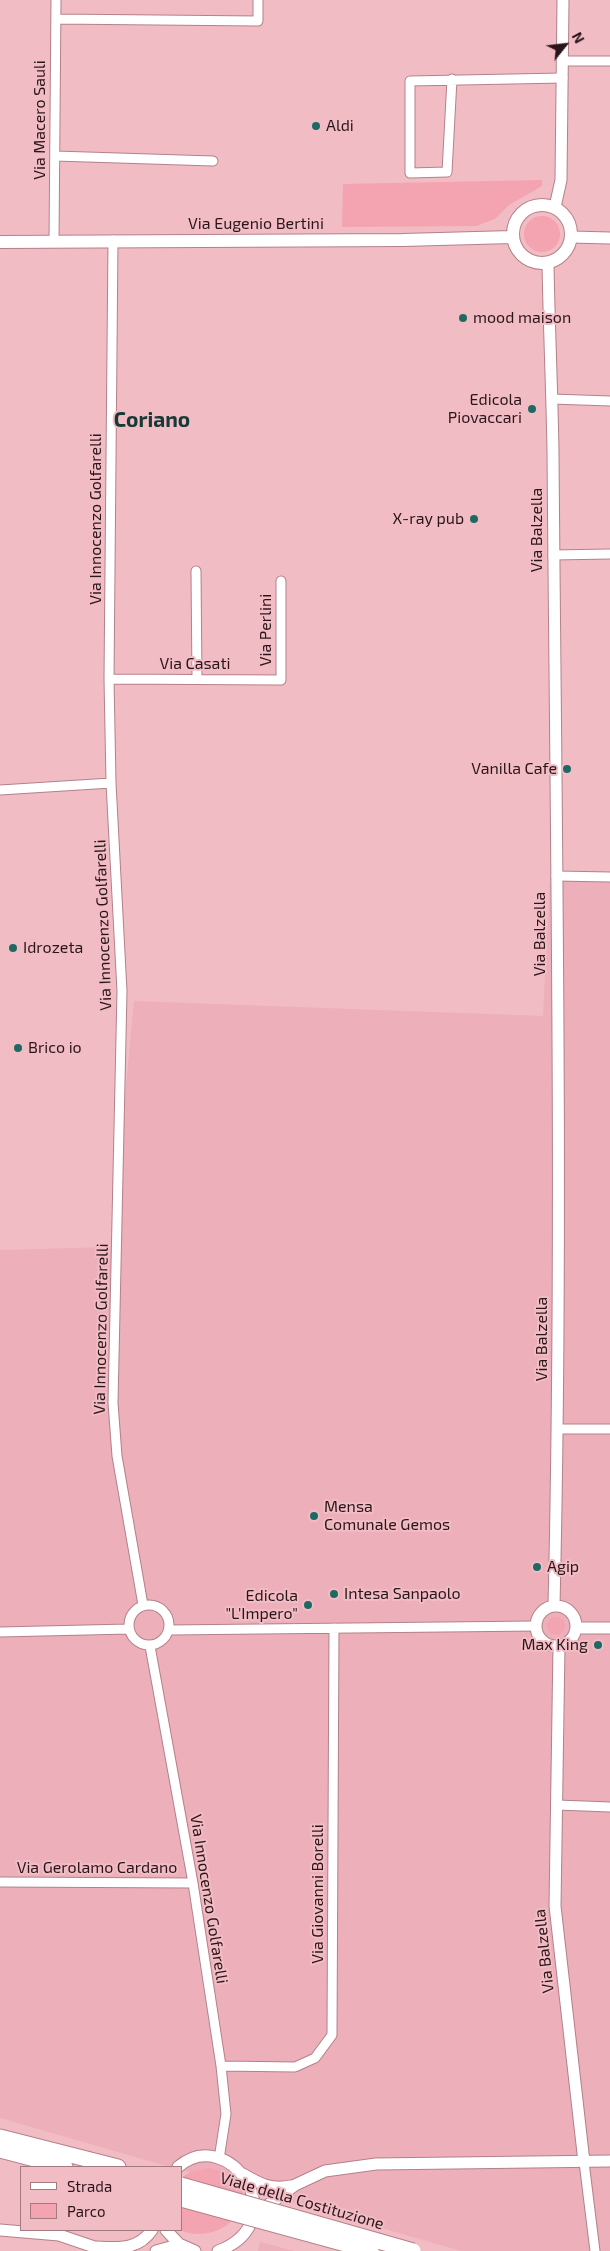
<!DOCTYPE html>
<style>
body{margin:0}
#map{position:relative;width:610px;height:2251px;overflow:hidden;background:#f2bcc4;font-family:"Exo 2",sans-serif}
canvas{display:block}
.legend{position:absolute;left:20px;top:2166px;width:162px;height:65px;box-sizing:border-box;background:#f2bcc4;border:1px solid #a27a80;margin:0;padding:6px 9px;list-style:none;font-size:15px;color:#2a161a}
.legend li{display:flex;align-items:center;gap:10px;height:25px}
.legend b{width:25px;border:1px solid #a27a80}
.north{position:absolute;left:540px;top:20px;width:50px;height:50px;-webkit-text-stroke:4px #f2bcc4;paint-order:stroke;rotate:61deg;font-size:14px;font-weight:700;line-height:20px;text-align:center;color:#2a161a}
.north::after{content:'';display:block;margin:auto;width:18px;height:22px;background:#2a161a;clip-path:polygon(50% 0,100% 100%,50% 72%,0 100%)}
</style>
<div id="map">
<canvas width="610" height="2251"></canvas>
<ul class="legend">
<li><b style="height:6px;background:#fff"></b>Strada</li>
<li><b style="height:14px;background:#f4a3b1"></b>Parco</li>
</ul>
<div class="north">N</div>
</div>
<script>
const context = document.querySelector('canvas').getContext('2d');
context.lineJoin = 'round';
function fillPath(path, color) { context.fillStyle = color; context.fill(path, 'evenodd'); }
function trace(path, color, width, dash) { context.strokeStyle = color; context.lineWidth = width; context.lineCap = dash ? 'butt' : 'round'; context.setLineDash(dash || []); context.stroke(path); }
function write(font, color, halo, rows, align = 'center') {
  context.font = font + ' "Exo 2",sans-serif'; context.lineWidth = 4; context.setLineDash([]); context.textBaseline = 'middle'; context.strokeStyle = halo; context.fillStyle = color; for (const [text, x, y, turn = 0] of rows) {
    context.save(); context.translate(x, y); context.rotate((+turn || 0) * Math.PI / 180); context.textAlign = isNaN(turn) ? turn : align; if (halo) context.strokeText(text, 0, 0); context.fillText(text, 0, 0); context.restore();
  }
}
const built = new Path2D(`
 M610 876V2251H461L181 2170V2167H170L0 2118V1250L111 1247 134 1001 543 1016 550 877Z
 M260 2242 294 2251H258Z`);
const green = new Path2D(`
 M542 180V186L509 205 495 219 476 226 342 227 343 184Z
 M524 234a18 18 0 1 1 36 0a18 18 0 1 1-36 0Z
 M547 1626a9 9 0 1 1 18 0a9 9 0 1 1-18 0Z
 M209 2168C277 2181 232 2251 179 2230H181V2178L190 2172Z`);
const minor = new Path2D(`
 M56 19 258 21V0
 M563 61H610
 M452 79 447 172 410 173V81L563 78
 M55 156 213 161
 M113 240 109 679 111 783 122 991 113 1403 117 1456 143 1605
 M54 241 56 0
 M552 399 610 401
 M553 555 610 554
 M196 571 197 679
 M109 679 281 680V581
 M0 790 111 783
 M556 876 610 877
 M558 1429H610
 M129 1625a20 20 0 1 1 40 0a20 20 0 1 1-40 0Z
 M169 1630 536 1626
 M0 1632 129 1629
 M150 1646 193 1883 221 2066 226 2114 219 2159
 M557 1805 610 1807
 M0 1882 193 1883
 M221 2066 295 2067 315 2058 332 2035 334 1628
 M584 2162 595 2251`);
const tertiary = new Path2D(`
 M555 207 561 180 563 0
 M571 237 610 238
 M548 263C549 326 552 389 553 452 556 836 563 1222 554 1606
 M536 1626a20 20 0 1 1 40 0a20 20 0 1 1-40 0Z
 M576 1628H610
 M559 1646 555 1906 584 2162
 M178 2167C228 2123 297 2221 218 2251
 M243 2174C260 2184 271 2190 291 2186
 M260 2211 295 2185 325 2171 376 2164 610 2161
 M0 2230 59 2235 106 2251
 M166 2230 179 2244 195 2251
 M98 2247C119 2248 138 2250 152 2230
 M156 2251 174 2246 186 2249`);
const secondary = new Path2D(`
 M513 234a29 29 0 1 1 58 0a29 29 0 1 1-58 0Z
 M0 242 403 240 512 237`);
const trunk = new Path2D(`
 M0 2137 118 2167
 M0 2150 65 2167`);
const trunkBridge = new Path2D(`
 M181 2185 413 2251
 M181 2199 371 2251`);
const markers = [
 [316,126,5,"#1e6964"],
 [463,318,5,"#1e6964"],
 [532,409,5,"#1e6964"],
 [474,519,5,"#1e6964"],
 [567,769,5,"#1e6964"],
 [13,948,5,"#1e6964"],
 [18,1048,5,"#1e6964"],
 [314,1516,5,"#1e6964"],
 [537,1567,5,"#1e6964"],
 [334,1594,5,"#1e6964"],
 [308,1605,5,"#1e6964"],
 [598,1645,5,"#1e6964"]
];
const streetNames = [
 ["Via Macero Sauli",40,120,-90],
 ["Via Eugenio Bertini",256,224],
 ["Via Innocenzo Golfarelli",96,519,-90],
 ["Via Balzella",537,530,-90],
 ["Via Perlini",266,630,-90],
 ["Via Casati",195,664],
 ["Via Innocenzo Golfarelli",103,925,-92],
 ["Via Balzella",540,934,-90],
 ["Via Innocenzo Golfarelli",101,1329,-89],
 ["Via Balzella",542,1339,-90],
 ["Via Gerolamo Cardano",97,1868],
 ["Via Giovanni Borelli",318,1894,-90],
 ["Via Innocenzo Golfarelli",209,1899,81],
 ["Via Balzella",544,1951,-96],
 ["Viale della Costituzione",302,2201,16]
];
const poiNames = [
 ["Aldi",326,126],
 ["mood maison",473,318],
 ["Edicola",522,400,"right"],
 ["Piovaccari",522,418,"right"],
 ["X-ray pub",464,519,"right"],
 ["Vanilla Cafe",557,769,"right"],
 ["Idrozeta",23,948],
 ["Brico io",28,1048],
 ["Mensa",324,1507],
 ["Comunale Gemos",324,1525],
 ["Agip",547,1567],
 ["Intesa Sanpaolo",344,1594],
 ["Edicola",298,1596,"right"],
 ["\"L'Impero\"",298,1614,"right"],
 ["Max King",588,1645,"right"]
];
const districtNames = [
 ["Coriano",152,420]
];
fillPath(built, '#edafb9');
fillPath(green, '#f4a3b1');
trace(minor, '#b48189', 11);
trace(tertiary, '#b48189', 13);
trace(secondary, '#b48189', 14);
trace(trunk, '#b48189', 17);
trace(minor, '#fff', 9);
trace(tertiary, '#fff', 11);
trace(secondary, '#fff', 12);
trace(trunk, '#fff', 15);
trace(trunkBridge, '#b48189', 17, []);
trace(trunkBridge, '#fff', 15);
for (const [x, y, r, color] of markers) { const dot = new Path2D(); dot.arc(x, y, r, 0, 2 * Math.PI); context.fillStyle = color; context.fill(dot); trace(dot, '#f2bcc4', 2); }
write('16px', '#2a161a', '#f2bcc4', streetNames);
write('16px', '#2a161a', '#f2bcc4', poiNames, 'left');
write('bold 21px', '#183a37', '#f2bcc4', districtNames);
</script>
